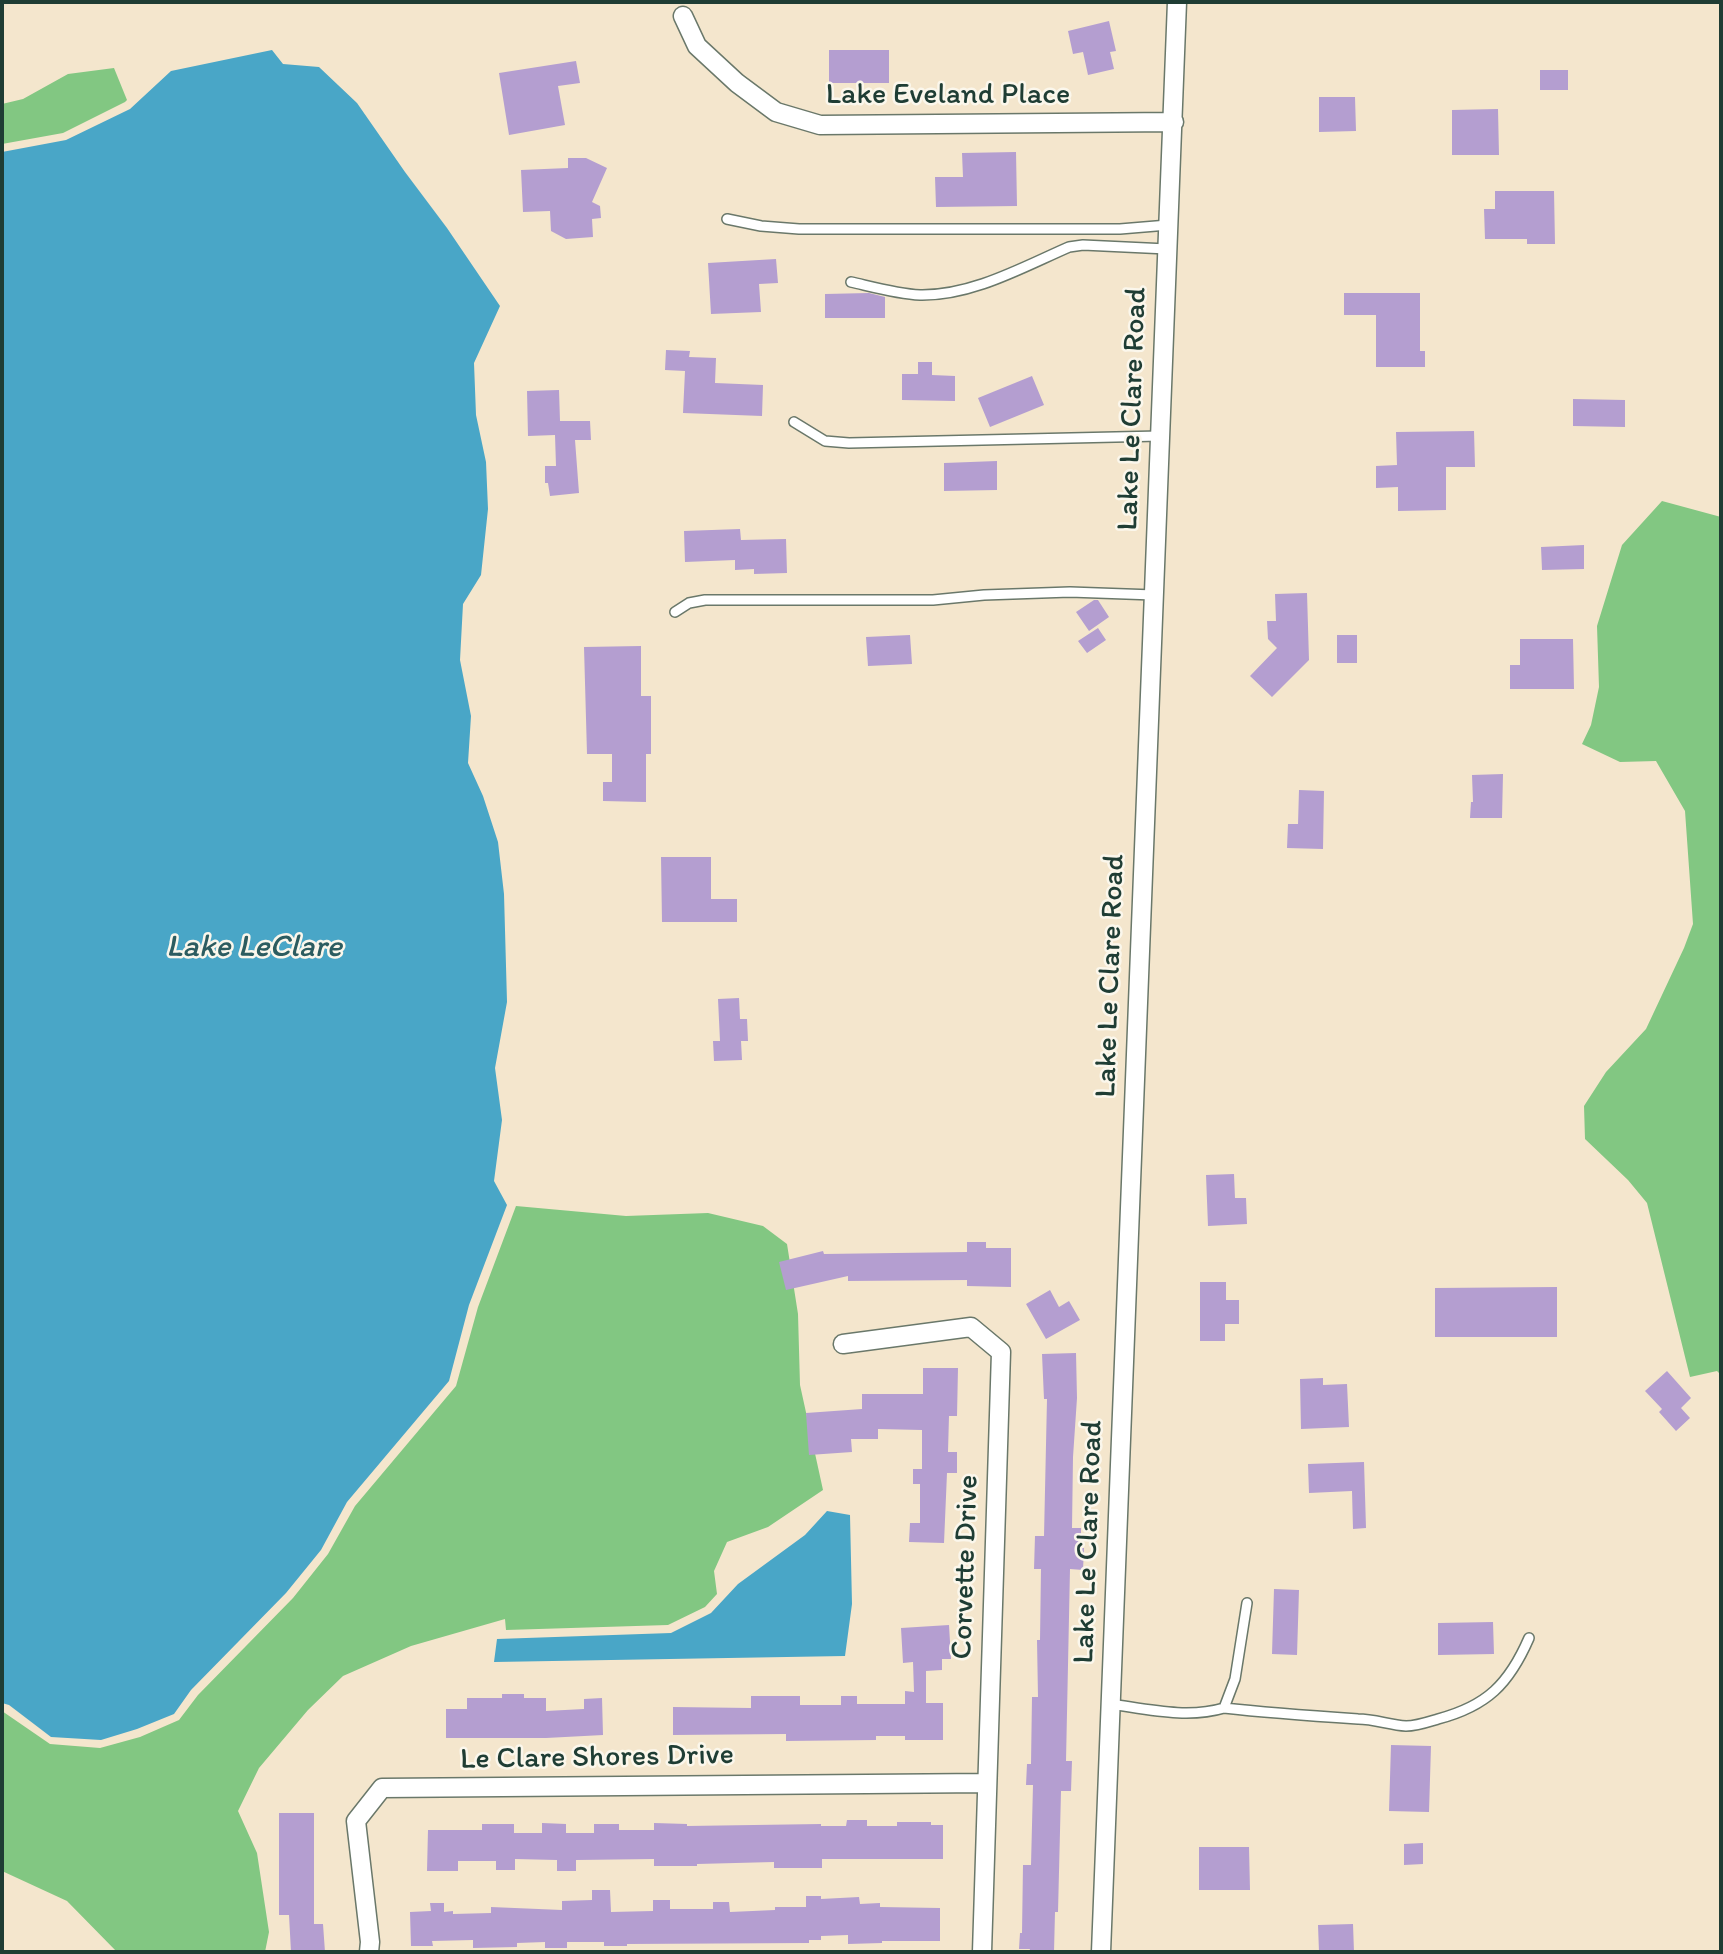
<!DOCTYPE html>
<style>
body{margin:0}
#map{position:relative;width:1723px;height:1954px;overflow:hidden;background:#f4e6cd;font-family:Itim,sans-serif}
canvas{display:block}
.frame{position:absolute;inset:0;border:4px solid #1f3d34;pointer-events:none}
</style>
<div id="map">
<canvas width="1723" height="1954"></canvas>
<div class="frame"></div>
</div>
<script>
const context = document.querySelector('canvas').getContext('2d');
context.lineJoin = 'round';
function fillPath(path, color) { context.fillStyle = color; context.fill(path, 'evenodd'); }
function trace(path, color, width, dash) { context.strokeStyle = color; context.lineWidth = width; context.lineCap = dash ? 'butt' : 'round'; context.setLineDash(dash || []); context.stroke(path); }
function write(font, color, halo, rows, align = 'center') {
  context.font = font + ' Itim,sans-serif'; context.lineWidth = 5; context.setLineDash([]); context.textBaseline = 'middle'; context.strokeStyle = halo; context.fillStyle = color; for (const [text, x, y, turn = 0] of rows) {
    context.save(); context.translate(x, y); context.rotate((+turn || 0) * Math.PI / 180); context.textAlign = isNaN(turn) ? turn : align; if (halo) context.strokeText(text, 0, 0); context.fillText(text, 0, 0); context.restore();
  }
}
const green = new Path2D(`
 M114 68 127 100 125 102 63 133 2 144V104L23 99 68 74Z
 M1662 501 1721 517V1375L1717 1371 1690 1377 1647 1203 1628 1180 1585 1139 1584 1106 1606 1072 1646 1029 1684 948 1693 924 1685 811 1656 761 1620 762 1582 744 1591 725 1599 687 1597 626 1622 545Z
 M516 1206 626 1216 708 1213 763 1226 787 1244 798 1314 800 1385 823 1490 768 1527 727 1542 714 1571 717 1594 705 1607 668 1625 506 1630 505 1619 411 1646 343 1676 308 1710 259 1768 238 1811 257 1853 269 1932 265 1952H117L67 1901 2 1871V1711L50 1744 100 1748 140 1737 179 1720 198 1695 293 1598 328 1554 355 1506 456 1386 478 1307Z`);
const water = new Path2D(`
 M272 50 283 64 319 67 357 103 405 172 447 228 500 306 474 363 476 415 486 462 488 509 481 575 463 604 460 660 471 716 468 763 483 796 498 842 504 894 507 1002 495 1068 502 1120 494 1181 507 1205 469 1305 449 1381 347 1502 321 1550 286 1593 191 1690 174 1714 137 1729 101 1740 51 1737 9 1705 2 1703V152L66 140 130 109 171 71Z
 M827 1511 850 1515 852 1604 845 1656 494 1662 497 1639 671 1633 711 1613 738 1584 805 1535Z`);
const building = new Path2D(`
 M1109 21 1116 51 1110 52 1114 69 1088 75 1083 52 1073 54 1068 31Z
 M829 50H889V83H829Z
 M576 61 580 83 558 86 565 125 509 135 499 73Z
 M1540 70H1568V90H1540Z
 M1319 97H1355L1356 131 1319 132Z
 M1498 109 1499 155H1452V110Z
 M1016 152 1017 206 936 207 935 177H963L962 153Z
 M568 158H586L607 168 592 202 600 206 601 218 592 219 593 237 566 239 551 231 550 211 523 212 521 170 568 168Z
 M1495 191H1554L1555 244H1527V239H1485L1484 209H1495Z
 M776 259 778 283 759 284 761 312 711 314 708 263Z
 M869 293 885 297V318H825V294Z
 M1344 293H1420V351H1425V367H1376V315H1344Z
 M666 350 690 351 689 357 716 358 715 383 763 385 762 416 683 413 685 371 665 370Z
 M918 362H932V375L955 376V401L902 400V374H918Z
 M1032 376 1044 405 990 427 978 398Z
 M559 390 560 421H590L591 440H575L579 493 550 496 548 483H545V466H556L555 435 528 436 527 391Z
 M1573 399 1625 400V427L1573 426Z
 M1474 431 1475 467H1446V510L1398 511V487L1376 488V466L1397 465 1396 432Z
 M997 461V490L944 491V463Z
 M740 529 741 540 786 539 787 573 754 574V569L735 570V560L685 562 684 531Z
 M1584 545V569L1542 570 1541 547Z
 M1307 593 1309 660 1272 697 1250 676 1277 648 1268 639 1267 621H1276L1275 594Z
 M1094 600H1098L1109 617 1089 631 1076 612Z
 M1098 628 1106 640 1087 653 1078 641Z
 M910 635 912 664 868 666 866 637Z
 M1337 635H1357V663H1337Z
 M1520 639H1573L1574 689H1510V665H1520Z
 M641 646V696H651V754H646V802L603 801V782H612V754H587L584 647Z
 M1503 774 1502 818H1470L1471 802H1473L1472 775Z
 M1299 790 1324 791 1323 849 1287 848 1288 824H1298Z
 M661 857H711V899H737V922H662Z
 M739 998 740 1019H747L748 1041H741L742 1060 714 1061 713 1041H720L718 999Z
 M1234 1174 1235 1198H1246L1247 1224 1208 1226 1206 1175Z
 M967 1242H986V1248H1011V1287L967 1286V1280L848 1281V1276L786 1290 779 1262 823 1251 824 1254 967 1252Z
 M1200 1282H1226V1300H1239V1324H1225V1341H1200Z
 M1557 1287V1337H1435V1288Z
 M1050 1290 1059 1307 1069 1301 1080 1320 1046 1339 1026 1304Z
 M1076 1353 1077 1398 1073 1457 1072 1528H1081V1548H1084L1083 1570 1070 1569 1066 1761H1072L1071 1791H1061L1058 1912H1055L1054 1952H1029L1030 1949H1019L1020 1933H1022L1023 1865H1031L1033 1785H1026L1027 1764H1031L1032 1697H1038L1037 1640H1040L1041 1569H1034L1035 1536H1044L1047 1399H1044L1042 1354Z
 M923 1368H958L957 1416H949L948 1452H957V1473H947L944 1543 909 1542 910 1523H920V1484H913V1469H922V1430L878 1429V1439H851L852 1452 809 1455 806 1413 862 1409V1394H923Z
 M1667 1371 1691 1398 1681 1408 1690 1418 1676 1431 1659 1412 1662 1409 1645 1391Z
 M1323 1378V1385L1347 1384 1349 1427 1301 1429 1300 1379Z
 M1364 1462 1366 1528 1353 1529 1352 1491 1309 1493 1308 1464Z
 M1274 1589 1299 1590 1297 1655 1272 1654Z
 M1493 1622 1494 1654 1438 1655V1623Z
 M949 1625 951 1659H942V1670L926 1671V1703H943V1740H905V1736H876V1740L786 1741V1734L673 1735V1707L751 1708V1696H800V1705H841V1696H857V1704H905V1691L914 1692 913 1662 903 1663 901 1628Z
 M502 1694H524V1698H546V1711L584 1709V1699L602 1698 603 1735 546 1738H446V1709H467V1698H502Z
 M1391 1745 1431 1746 1429 1812 1389 1811Z
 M279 1813H314V1924H323L325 1952H291L289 1915H279Z
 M847 1820H867V1826H897V1822H931V1825H943V1859H822V1868H774V1862L697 1864V1866H654V1859L576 1860V1871H557V1860L515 1859V1870H496V1861H458V1871H427L428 1830H482V1824H514V1833H542V1823L566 1824V1833H594V1824H619V1830H654V1823L687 1824V1826L821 1824V1826H846Z
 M1423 1843V1864L1404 1865V1844Z
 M1199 1847H1249L1250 1890H1199Z
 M592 1890H610L611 1912 653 1911V1900H670V1909H713V1902H729L730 1912 775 1910V1907H806V1896H821V1899L859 1897 860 1904 880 1903V1907L940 1908V1941H882V1943L848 1944V1935L821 1936V1940H809V1943L627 1944V1946H604V1942H567V1948H545V1942L517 1943V1947L473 1948V1940L432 1941 433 1946H411L410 1912 431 1911 430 1903H444V1912L453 1911V1914L491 1913V1907L562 1910V1901L592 1900Z
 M1353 1924 1354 1952H1319L1318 1925Z`);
const service = new Path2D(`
 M727 219 761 226 799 229H1120L1168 225
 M851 282C873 287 898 294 920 295 972 296 1023 267 1069 247L1083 245 1167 249
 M794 422 825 441 849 443 1160 436
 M675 612 689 603 705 600H933L984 595 1070 592 1154 595
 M1110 1704C1147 1709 1187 1719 1224 1708L1235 1679 1247 1603
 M1224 1708C1269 1713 1313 1716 1358 1719 1374 1719 1390 1725 1406 1726 1416 1726 1428 1722 1438 1719 1487 1706 1509 1684 1529 1638`);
const minor = new Path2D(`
 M683 16 697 46 737 83 776 112 820 125 1174 122
 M843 1344 971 1327 1001 1352 982 1952
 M369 1952 370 1942 356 1821 382 1788 987 1783
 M1101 1952 1177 2`);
const streetNames = [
 ["Lake Eveland Place",948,95],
 ["Lake Le Clare Road",1133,409,-88],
 ["Lake Le Clare Road",1111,976,-88],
 ["Lake Le Clare Road",1089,1542,-88],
 ["Corvette Drive",966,1567,-88],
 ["Le Clare Shores Drive",597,1758,-1]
];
const waterNames = [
 ["Lake LeClare",254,948]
];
fillPath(green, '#82c782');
fillPath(water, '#49a6c7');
fillPath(building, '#b49ed0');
trace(service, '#6a786a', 12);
trace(minor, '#6a786a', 21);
trace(service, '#fff', 9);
trace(minor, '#fff', 18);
write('30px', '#1f3d34', '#fbf7ec', streetNames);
write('italic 32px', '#2c5c60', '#fbf7ec', waterNames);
</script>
